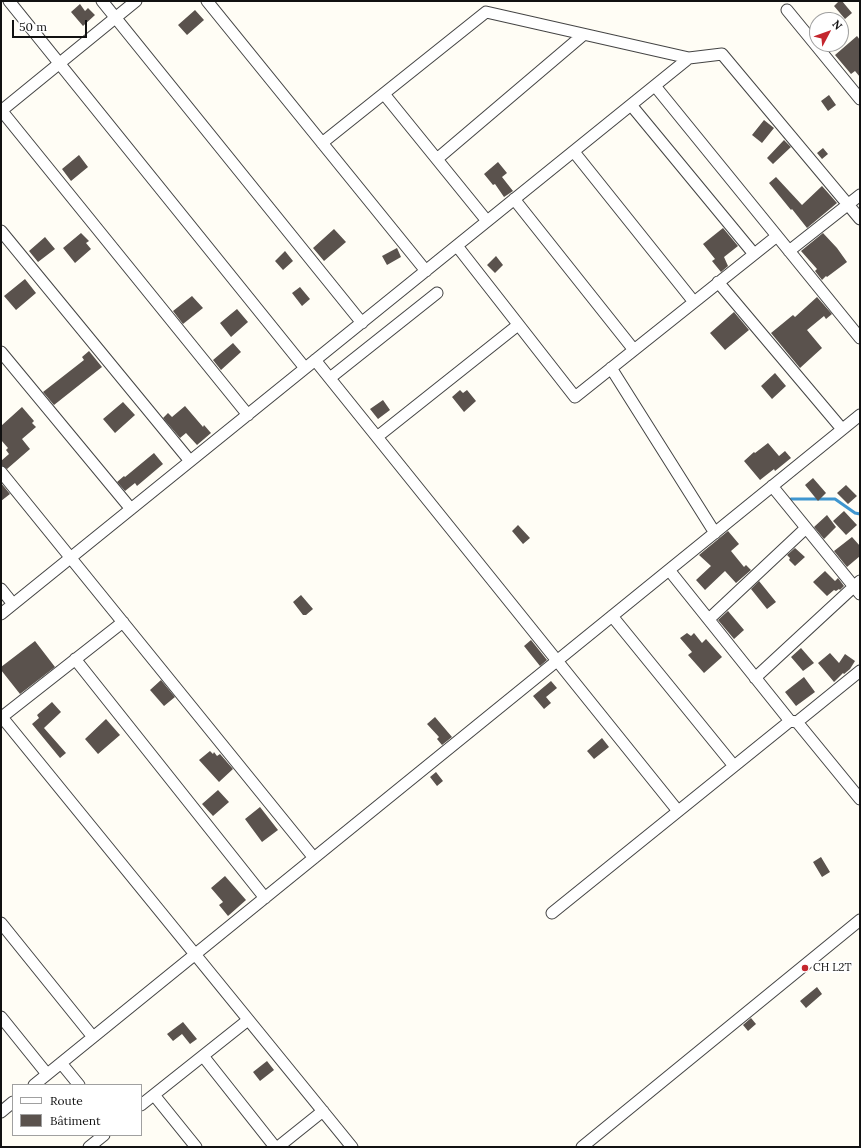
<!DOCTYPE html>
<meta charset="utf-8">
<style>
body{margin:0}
#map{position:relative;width:861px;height:1148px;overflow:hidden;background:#fffdf5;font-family:Lora,serif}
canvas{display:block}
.frame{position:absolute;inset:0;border:2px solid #111;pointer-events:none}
.legend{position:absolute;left:12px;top:1084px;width:130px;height:52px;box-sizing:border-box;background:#fff;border:1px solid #a0a0a0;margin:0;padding:5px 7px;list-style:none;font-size:12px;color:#111}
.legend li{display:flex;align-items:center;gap:8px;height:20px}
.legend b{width:20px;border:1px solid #a0a0a0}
.north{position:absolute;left:809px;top:12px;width:40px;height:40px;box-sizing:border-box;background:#fff;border:1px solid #a0a0a0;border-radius:50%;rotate:49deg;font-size:11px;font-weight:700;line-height:16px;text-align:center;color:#111}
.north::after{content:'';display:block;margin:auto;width:14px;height:18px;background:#c4262e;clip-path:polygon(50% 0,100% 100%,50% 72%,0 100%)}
.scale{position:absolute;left:12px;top:20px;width:75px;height:18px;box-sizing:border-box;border:2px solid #111;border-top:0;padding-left:5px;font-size:12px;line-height:14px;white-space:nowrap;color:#111;-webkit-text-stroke:3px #fff;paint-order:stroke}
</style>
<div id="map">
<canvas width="861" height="1148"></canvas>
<div class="frame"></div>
<ul class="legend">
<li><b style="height:5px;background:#fff"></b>Route</li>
<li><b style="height:11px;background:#5a524d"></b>Bâtiment</li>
</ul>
<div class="north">N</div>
<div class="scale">50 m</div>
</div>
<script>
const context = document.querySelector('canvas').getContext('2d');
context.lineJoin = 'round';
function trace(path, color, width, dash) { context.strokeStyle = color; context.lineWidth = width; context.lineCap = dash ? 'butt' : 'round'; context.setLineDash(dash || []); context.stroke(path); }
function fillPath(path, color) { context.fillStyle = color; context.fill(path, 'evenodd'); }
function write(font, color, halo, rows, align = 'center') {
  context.font = font + ' Lora,serif'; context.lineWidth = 4; context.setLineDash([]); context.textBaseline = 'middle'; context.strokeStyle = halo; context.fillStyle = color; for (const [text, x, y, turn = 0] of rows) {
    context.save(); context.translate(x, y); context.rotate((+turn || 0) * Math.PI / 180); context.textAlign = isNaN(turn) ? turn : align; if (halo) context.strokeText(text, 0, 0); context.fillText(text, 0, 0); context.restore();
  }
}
const stream = new Path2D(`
 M791 499H835L855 513 860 514`);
const building = new Path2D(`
 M839 1H842L852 13 845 19 834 6Z
 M80 4 85 11 88 8 95 15 83 26 71 12Z
 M195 10 204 20 187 35 178 25Z
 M857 36 860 40V77L855 71 851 74 835 55Z
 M829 95 836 105 828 111 821 101Z
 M764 120 774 128 762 143 752 135Z
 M784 140 791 147 773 164 767 158Z
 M823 148 828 154 822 159 817 153Z
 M79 155 88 167 71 181 62 169Z
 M498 162 507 173 502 177 513 191 504 197 495 184 493 185 484 174Z
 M776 177 802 205 822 186 837 203 807 228 792 209 791 210 769 183Z
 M723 228 738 246 724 257 728 266 721 272 712 261 715 259 703 244Z
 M334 229 346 242 324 261 313 248Z
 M81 233 89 241 86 243 91 249 75 263 63 248Z
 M823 233 837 248 847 262 827 277 826 276 822 280 815 271 817 269 801 251Z
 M45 237 55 249 38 262 29 251Z
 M397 248 401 257 387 265 382 256Z
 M285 251 293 261 283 270 275 261Z
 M496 256 503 265 495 273 487 265Z
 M25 279 36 293 16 310 4 296Z
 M300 287 310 299 302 306 292 293Z
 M192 296 203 308 183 324 173 311Z
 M817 297 832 314 826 319 824 316 807 330 822 348 800 368 771 333 793 315 795 317Z
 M237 309 248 322 231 337 220 323Z
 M734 312 749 330 725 350 710 333Z
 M233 343 241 352 221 370 213 360Z
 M89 351 102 367 54 405 43 392 84 360 82 357Z
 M775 373 786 386 772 399 761 386Z
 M460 390 463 393 467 390 476 401 464 412 452 397Z
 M383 400 390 410 378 419 370 409Z
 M123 402 135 415 115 433 103 419Z
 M185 406 203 427 204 425 211 433 197 445 186 433 180 438 163 418 168 413 172 417Z
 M22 407 34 421 32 423 36 427 22 439 30 449 7 469 1 465V461L9 454 6 450 8 448 1 440V426Z
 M768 443 779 456 785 451 791 458 775 471 774 469 760 480 744 461 754 452 755 453Z
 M154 453 163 464 137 486 135 483 125 491 117 482 124 476 125 477Z
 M813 478 826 493 818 501 805 485Z
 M1 483 10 494 1 501Z
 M846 485 857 496 848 504 837 493Z
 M844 511 857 525 846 535 833 521Z
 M827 515 836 527 824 539 814 527Z
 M518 525 530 538 523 544 512 531Z
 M728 531 739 544 731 551 744 567 746 565 751 570 736 583 725 571 705 590 696 580 711 566 699 555Z
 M852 537 860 546V556L847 567 834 551Z
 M795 548 805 557 795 566 789 560 790 558 787 555Z
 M825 571 835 581 838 578 844 586 840 590 839 589 836 591 834 590 827 596 813 582Z
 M759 581 776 602 767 609 751 589Z
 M301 595 313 609 306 615H303L293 602Z
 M728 611 744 630 734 639 718 620Z
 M687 633 691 636 694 633 702 643 706 639 722 657 704 673 688 655 692 652 680 638Z
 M531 640 547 660 540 666 524 646Z
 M35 641 55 667 20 694 1 670V667Z
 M801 648 814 663 803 671 791 657Z
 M830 653 839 663 845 654 855 661 850 669 844 674 843 673 834 682 818 663Z
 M804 677 815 692 796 706 785 692Z
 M161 680 175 697 164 706 150 690Z
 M551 681 557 688 546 697 551 703 544 709 533 696Z
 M52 702 61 712 44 728 66 753 60 758 32 724 39 718 37 715Z
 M435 717 452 737 442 745 437 739 439 737 427 724Z
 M106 719 120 735 98 754 85 739Z
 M602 738 609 747 594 759 587 751Z
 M210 751 213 754 214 752 217 756 220 754 233 769 219 782 199 760Z
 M436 772 443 781 437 786 430 777Z
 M218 790 229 802 213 816 202 804Z
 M260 807 278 830 262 842 245 819Z
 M821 857 830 872 822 877 813 862Z
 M225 876 246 900 228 916 219 905 223 902 211 888Z
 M817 987 822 994 806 1008 800 1001Z
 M751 1018 756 1024 748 1031 743 1025Z
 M183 1022 197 1039 190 1044 182 1034 173 1041 167 1034Z
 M267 1061 274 1070 260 1081 253 1072Z`);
const street = new Path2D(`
 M9 1 305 368
 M102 1 362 323
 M207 1 426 271
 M787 10 860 99
 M655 86 860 338
 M384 94 487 221
 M631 105 754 254
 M1 110 248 415
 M1 111 136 1
 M322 143 486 12 689 58 722 54 860 219
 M574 152 694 302
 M437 159 583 35
 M514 199 634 350
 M1 231 190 461
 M457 246 575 397 777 236
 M789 251 860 195
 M718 282 842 429
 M1 352 131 509
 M315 360 678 811
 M611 368 715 533
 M330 378 437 293
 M377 437 518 325
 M1 472 314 858
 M772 486 860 594
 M669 570 790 721 797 722 860 799
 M1 589 13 604
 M1 614 689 58
 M612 616 734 766
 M709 619 806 528
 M75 659 265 898
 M755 678 860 581
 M1 716 352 1147
 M2 717 123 622
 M797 722 860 671
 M552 913 790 721
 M1 923 93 1037
 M1 1017 47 1074
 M203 1056 275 1147
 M61 1063 79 1085
 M34 1085 860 415
 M154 1095 196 1147
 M141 1105 248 1020
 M1 1112 13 1102
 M89 1147 104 1135
 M278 1147 323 1111
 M582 1147 860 920`);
const markers = [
 [805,968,4,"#c4262e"]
];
const poiNames = [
 ["CH L2T",813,968]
];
trace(stream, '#3f96cf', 3);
fillPath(building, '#5a524d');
trace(street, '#444', 13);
trace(street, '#fff', 11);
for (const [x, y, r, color] of markers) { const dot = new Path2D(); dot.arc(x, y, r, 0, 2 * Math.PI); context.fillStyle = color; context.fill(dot); trace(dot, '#fff', 1.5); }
write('11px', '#111', '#fff', poiNames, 'left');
</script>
